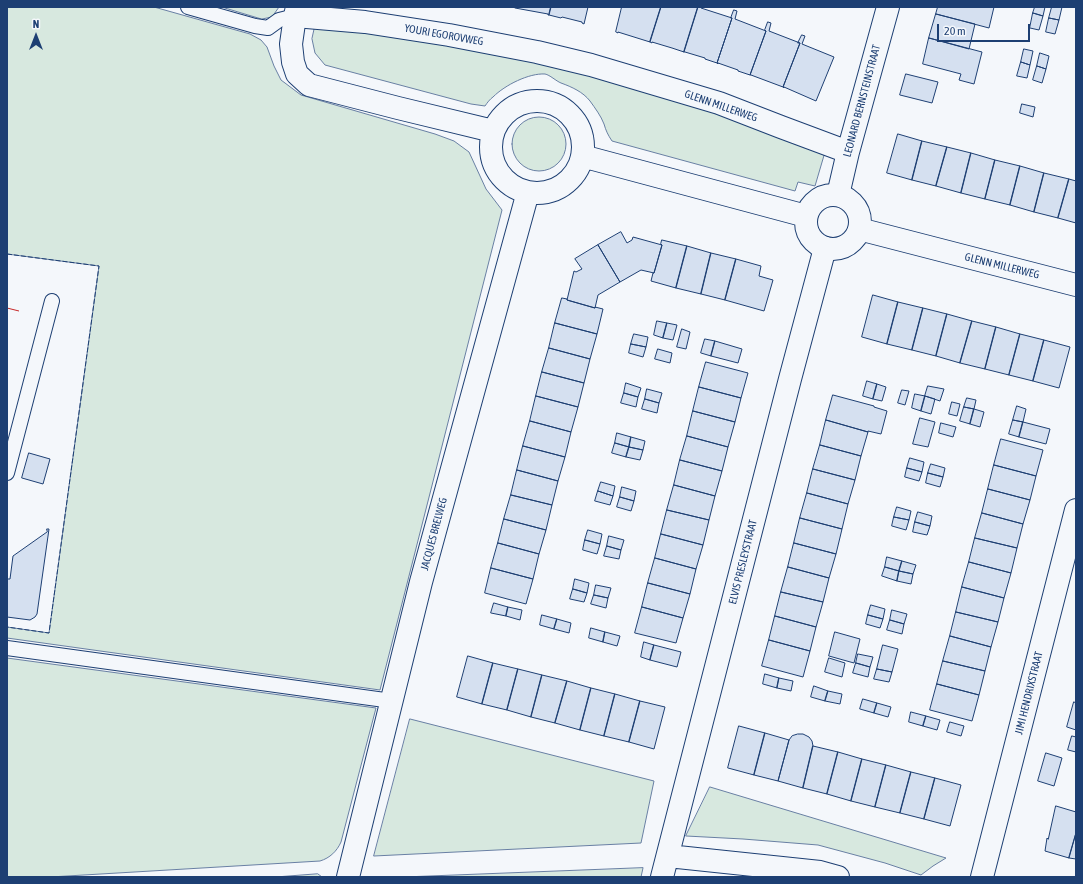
<!DOCTYPE html>
<style>
body{margin:0}
#map{position:relative;width:1083px;height:884px;overflow:hidden;background:#f4f7fb;font-family:"Asap Condensed",sans-serif}
canvas{display:block}
.frame{position:absolute;inset:0;border:8px solid #1d3f73;pointer-events:none}
.north{position:absolute;left:16px;top:16px;width:40px;height:40px;-webkit-text-stroke:3px #f4f7fb;paint-order:stroke;rotate:0deg;font-size:11px;font-weight:700;line-height:16px;text-align:center;color:#1d3f73}
.north::after{content:'';display:block;margin:auto;width:14px;height:18px;background:#1d3f73;clip-path:polygon(50% 0,100% 100%,50% 72%,0 100%)}
.scale{position:absolute;left:937px;top:24px;width:93px;height:18px;box-sizing:border-box;border:2px solid #1d3f73;border-top:0;padding-left:5px;font-size:12px;line-height:14px;white-space:nowrap;color:#1d3f73;-webkit-text-stroke:3px #f4f7fb;paint-order:stroke}
</style>
<div id="map">
<canvas width="1083" height="884"></canvas>
<div class="frame"></div>
<div class="north">N</div>
<div class="scale">20 m</div>
</div>
<script>
const context = document.querySelector('canvas').getContext('2d');
context.lineJoin = 'round';
function fillPath(path, color) { context.fillStyle = color; context.fill(path, 'evenodd'); }
function trace(path, color, width, dash) { context.strokeStyle = color; context.lineWidth = width; context.lineCap = dash ? 'butt' : 'round'; context.setLineDash(dash || []); context.stroke(path); }
function write(font, color, halo, rows, align = 'center') {
  context.font = font + ' "Asap Condensed",sans-serif'; context.lineWidth = 3; context.setLineDash([]); context.textBaseline = 'middle'; context.strokeStyle = halo; context.fillStyle = color; for (const [text, x, y, turn = 0] of rows) {
    context.save(); context.translate(x, y); context.rotate((+turn || 0) * Math.PI / 180); context.textAlign = isNaN(turn) ? turn : align; if (halo) context.strokeText(text, 0, 0); context.fillText(text, 0, 0); context.restore();
  }
}
const green = new Path2D(`
 M7 7H154L250 34 261 40 267 47 274 66 281 80 301 95 435 134 454 141 469 152 486 189 502 210 380 690 7 638V627L49 633 99 266 7 254Z
 M222 7H279L272 17 262 19Z
 M316 22 455 42 656 91 825 152 815 186 798 182 795 191 612 141C608 135 606 131 604 124 601 116 595 108 590 101 583 92 572 87 561 83 556 81 550 75 545 74 529 73 505 85 493 97 490 99 487 103 485 106L471 104 325 65 315 53 312 39Z
 M512 144a27 27 0 1 1 54 0a27 27 0 1 1-54 0Z
 M7 658 376 708 341 842C337 851 330 858 320 861L50 877H7Z
 M410 719 654 781 641 843 374 856Z
 M710 787 946 858 933 866 921 875 885 863 818 845 743 839 686 836Z
 M643 868 641 877H404Z
 M318 874 322 877H276Z`);
const building = new Path2D(`
 M515 7H551L549 15H548V14L515 8Z
 M551 7H588L584 24 582 23V22L562 17 561 18 549 15Z
 M622 7H661L650 42 618 32V33L616 32Z
 M661 7H698L684 52 672 48 652 42V43L650 42Z
 M698 7H701V8L732 18 717 63 705 59V58L685 52H684Z
 M938 7H994L989 28 936 14Z
 M1035 7H1045L1043 16 1033 13Z
 M1052 7H1062L1059 20 1049 18Z
 M734 10 737 11 735 19 766 31 750 75 738 71V70L718 63V64L717 63 732 18H731Z
 M1033 13 1043 16 1039 30 1030 28Z
 M936 14 975 24 969 49 929 38Z
 M1049 18 1059 20 1055 34 1046 32Z
 M768 22 771 23 769 31 800 43 783 87 751 75H750L766 31 765 30Z
 M802 35 805 36 802 44 834 57 816 101 784 87V88L783 87 800 43H798Z
 M929 38 982 52 974 84 959 80 961 74 923 64Z
 M1024 49 1033 51 1030 65 1021 62Z
 M1040 53 1049 56 1046 69 1037 66Z
 M1021 62 1030 65 1027 78 1017 76Z
 M1037 66 1046 69 1042 83 1033 80Z
 M906 74 938 82 932 103 900 95Z
 M1022 104 1035 107 1033 117 1020 113Z
 M898 134 922 141 912 180 887 173Z
 M922 141 947 147 936 186 912 180Z
 M947 147 971 153 961 193 936 186Z
 M971 153 995 160 985 199 961 193Z
 M995 160 1020 166 1010 205 985 199Z
 M1020 166 1044 173 1034 212 1010 205Z
 M1044 173 1069 179 1058 218 1034 212Z
 M1069 179 1076 181V223L1058 218Z
 M621 232 627 243 632 240 633 237 662 245 654 273 641 270 620 282 598 245Z
 M662 240 687 246 676 288 651 281 653 273H654L662 245 661 244Z
 M598 245 620 282 598 295 595 308 567 300 574 271 576 272 582 269 575 259Z
 M687 246 711 253 701 294 676 288Z
 M711 253 736 259 725 300 701 294Z
 M736 259 761 266 759 276 773 280 764 311 725 300Z
 M873 295 898 302 887 344 862 337Z
 M562 298 567 299V300L595 308V307L603 309 597 334 555 323Z
 M898 302 923 308 912 350 887 344Z
 M923 308 947 314 936 356 912 350Z
 M947 314 972 321 960 363 936 356Z
 M657 321 667 323 663 338 654 335Z
 M972 321 996 327 985 369 960 363Z
 M555 323 597 334 590 359 549 348Z
 M667 323 677 325 673 340 663 338Z
 M996 327 1020 334 1009 375 985 369Z
 M682 329 690 332 686 349 677 347Z
 M634 334 648 337 646 347 631 344Z
 M1020 334 1044 340 1033 381 1009 375Z
 M705 339 715 341 711 356 701 353Z
 M1044 340 1070 347 1059 388 1033 381Z
 M715 341 742 349 738 363 711 356Z
 M631 344 646 347 643 357 629 353Z
 M549 348 590 359 584 383 542 372Z
 M658 349 672 353 670 363 655 359Z
 M706 362 748 373 741 398 699 387Z
 M542 372 584 383 578 407 536 396Z
 M867 381 877 384 873 399 863 396Z
 M626 383 641 388 638 397 624 393Z
 M877 384 886 387 882 401 873 399Z
 M928 386 944 389 940 401 925 396Z
 M699 387 741 398 735 422 693 411Z
 M647 389 662 393 659 403 645 399Z
 M902 390 909 391 905 405 898 403Z
 M624 393 638 397 636 407 621 403Z
 M915 394 925 396 921 411 912 408Z
 M833 395 874 406V407L887 411 881 434 868 431V432L826 420Z
 M536 396 578 407 571 432 530 421Z
 M925 396 935 399 931 414 921 411Z
 M967 398 976 400 974 409 964 407Z
 M645 399 659 403 657 413 642 409Z
 M952 402 960 404 957 416 949 414Z
 M1017 406 1026 409 1023 422 1013 420Z
 M964 407 974 409 970 424 960 421Z
 M974 409 984 412 980 427 970 424Z
 M693 411 735 422 728 447 687 436Z
 M920 418 935 422 928 447 913 444Z
 M826 420 868 432 861 456 820 445Z
 M1013 420 1023 422 1019 437 1009 434Z
 M530 421 571 432 565 457 523 446Z
 M1023 422 1050 429 1046 444 1019 437Z
 M941 423 956 427 953 437 939 433Z
 M617 433 631 437 629 447 615 443Z
 M687 436 728 447 722 471 680 460Z
 M631 437 645 441 643 450 629 447Z
 M1001 439 1043 450 1036 476 994 465Z
 M615 443 629 447 626 457 612 453Z
 M820 445 861 456 855 480 813 469Z
 M523 446 565 457 558 481 517 470Z
 M629 447 643 450 640 460 626 457Z
 M29 453 50 459 43 484 22 478Z
 M910 458 924 462 922 472 907 468Z
 M680 460 722 471 715 496 674 485Z
 M931 464 945 468 943 477 928 473Z
 M994 465 1036 476 1030 500 988 489Z
 M907 468 922 472 919 481 905 477Z
 M813 469 855 480 848 504 807 493Z
 M517 470 558 481 552 505 511 495Z
 M928 473 943 477 940 487 926 483Z
 M601 482 615 486 613 496 598 491Z
 M674 485 715 496 709 520 667 510Z
 M622 487 636 491 634 501 620 497Z
 M988 489 1030 500 1023 524 982 513Z
 M598 491 613 496 610 505 595 501Z
 M807 493 848 504 842 529 800 518Z
 M511 495 552 505 546 530 504 519Z
 M620 497 634 501 631 511 617 507Z
 M897 507 911 511 909 520 894 517Z
 M667 510 709 520 703 545 661 534Z
 M918 512 932 516 930 526 915 522Z
 M982 513 1023 524 1017 548 975 538Z
 M894 517 909 520 906 530 892 526Z
 M800 518 842 529 836 554 794 543Z
 M504 519 546 530 539 554 498 543Z
 M915 522 930 526 927 535 913 532Z
 M47 529H49L37 614 35 617 30 620 7 617V579H10L13 556 47 532Z
 M588 530 602 534 600 544 585 540Z
 M661 534 703 545 696 569 655 558Z
 M609 536 624 540 621 550 607 546Z
 M975 538 1017 548 1011 573 969 562Z
 M585 540 600 544 597 554 583 550Z
 M498 543 539 554 533 579 491 568Z
 M794 543 836 554 829 578 788 567Z
 M607 546 621 550 619 559 604 556Z
 M887 557 902 561 899 571 885 567Z
 M655 558 696 569 690 594 648 583Z
 M902 561 916 565 913 574 899 571Z
 M969 562 1011 573 1004 598 962 587Z
 M788 567 829 578 823 602 781 592Z
 M885 567 899 571 897 581 882 576Z
 M491 568 533 579 526 604 485 593Z
 M899 571 913 574 911 584 897 581Z
 M575 579 589 583 587 593 573 589Z
 M648 583 690 594 683 618 642 607Z
 M596 585 611 588 608 598 594 595Z
 M962 587 1004 598 998 622 956 612Z
 M573 589 587 593 584 602 570 599Z
 M781 592 823 602 816 627 775 616Z
 M594 595 608 598 606 608 591 604Z
 M494 603 508 607 506 616 491 613Z
 M871 605 885 609 883 619 868 615Z
 M508 607 522 610 520 620 506 616Z
 M642 607 683 618 676 643 635 633Z
 M892 610 907 614 904 624 890 620Z
 M956 612 998 622 991 647 950 636Z
 M542 615 557 619 554 629 540 625Z
 M868 615 883 619 880 628 866 624Z
 M775 616 816 627 810 651 769 640Z
 M557 619 571 623 569 633 554 629Z
 M890 620 904 624 902 634 887 630Z
 M591 628 605 632 603 642 589 638Z
 M605 632 620 636 617 646 603 642Z
 M835 632 860 639 854 663 829 656Z
 M950 636 991 647 985 671 943 661Z
 M769 640 810 651 803 677 762 666Z
 M644 642 654 645 650 660 641 657Z
 M654 645 681 652 677 667 650 660Z
 M883 645 898 649 892 672 877 669Z
 M858 654 873 657 870 667 856 663Z
 M468 656 493 663 482 704 457 697Z
 M829 658 845 663 842 677 825 672Z
 M943 661 985 671 979 695 937 684Z
 M493 663 518 669 507 710 482 704Z
 M856 663 870 667 868 677 853 673Z
 M518 669 542 675 531 717 507 710Z
 M877 669 892 672 889 682 874 679Z
 M765 674 779 678 777 688 763 684Z
 M542 675 567 681 555 723 531 717Z
 M779 678 793 681 791 691 777 688Z
 M567 681 591 688 580 730 555 723Z
 M937 684 979 695 972 721 930 710Z
 M814 686 828 691 825 701 811 697Z
 M591 688 615 694 604 736 580 730Z
 M828 691 842 694 840 704 825 701Z
 M615 694 640 701 629 742 604 736Z
 M863 699 877 703 874 713 860 709Z
 M640 701 665 707 654 749 629 742Z
 M1074 702 1076 703V730L1067 727Z
 M877 703 891 707 888 717 874 713Z
 M911 712 926 716 923 726 909 722Z
 M926 716 940 720 937 730 923 726Z
 M950 722 964 726 961 736 947 732Z
 M739 726 765 733 754 775 728 768Z
 M765 733 789 740 778 781 754 775Z
 M798 734H803L809 737 812 741 813 746 803 788 778 781 789 740 792 736Z
 M1072 736 1076 737V752L1068 750Z
 M813 746 838 752 827 794 803 788Z
 M838 752 862 759 851 801 827 794Z
 M1046 753 1062 758 1054 786 1038 781Z
 M862 759 886 765 875 807 851 801Z
 M886 765 911 772 900 813 875 807Z
 M911 772 935 778 924 819 900 813Z
 M935 778 961 785 950 826 924 819Z
 M1056 806 1076 812V833L1069 858 1045 851 1047 838 1048 839Z
 M1076 833V859L1069 858Z`);
const lane = new Path2D(`
 M188 7 255 26 268 28 279 20 295 16
 M7 473 52 301
 M7 648 392 701`);
const street = new Path2D(`
 M295 16 365 22 449 35 537 52 591 65 719 103 781 127 848 152
 M838 195 848 152 888 7
 M668 856 820 872 838 877
 M662 877 790 379 825 248
 M982 877 1076 510`);
const secondary = new Path2D(`
 M297 7 295 16 291 44 293 62 297 74 309 85 398 108 493 131
 M491 147a46 46 0 1 1 92 0a46 46 0 1 1-92 0Z
 M582 156 806 216
 M806 222a27 27 0 1 1 54 0a27 27 0 1 1-54 0Z
 M859 229 1076 285
 M348 877 421 582 528 192`);
const fence = new Path2D(`
 M7 254 99 266 49 633 7 627`);
const power = new Path2D(`
 M7 308 19 311`);
const streetNames = [
 ["YOURI EGOROVWEG",444,35,10],
 ["LEONARD BERNSTEINSTRAAT",862,101,-75],
 ["GLENN MILLERWEG",721,106,19],
 ["GLENN MILLERWEG",1002,266,14],
 ["JACQUES BRELWEG",434,534,-75],
 ["ELVIS PRESLEYSTRAAT",743,562,-76],
 ["JIMI HENDRIXSTRAAT",1029,693,-76]
];
fillPath(green, '#d7e8df');
trace(green, '#687fa3', 1);
fillPath(building, '#d5e0f0');
trace(building, '#1d3f73', 1);
trace(lane, '#1d3f73', 16);
trace(street, '#1d3f73', 24);
trace(secondary, '#1d3f73', 24);
trace(lane, '#f4f7fb', 14);
trace(street, '#f4f7fb', 22);
trace(secondary, '#f4f7fb', 22);
trace(fence, '#1d3f73', 1, [5, 2]);
trace(power, '#c62828', 1, [14, 3, 2, 3]);
write('11px', '#1d3f73', '#f4f7fb', streetNames);
</script>
